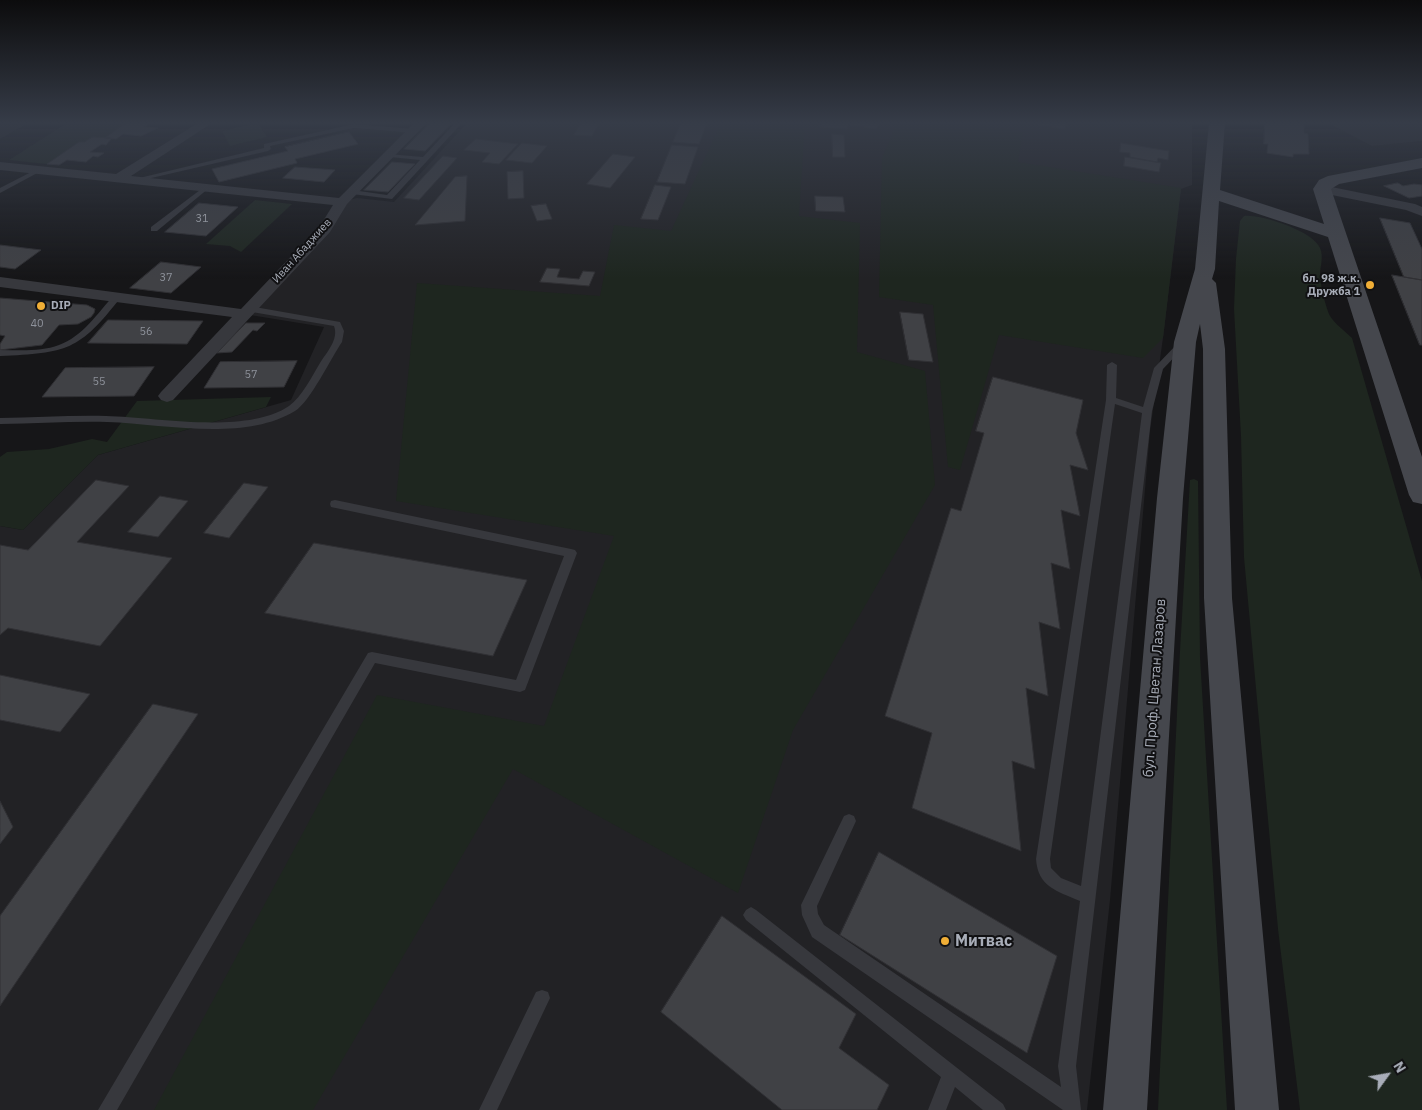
<!DOCTYPE html>
<meta charset="utf-8">
<style>
body{margin:0}
#map{position:relative;width:1422px;height:1110px;overflow:hidden;background:#161618;font-family:"IBM Plex Sans",sans-serif}
canvas{display:block}
.north{position:absolute;left:1362px;top:1050px;width:50px;height:50px;-webkit-text-stroke:4px #111113;paint-order:stroke;rotate:58deg;font-size:14px;font-weight:700;line-height:20px;text-align:center;color:#a8adb8}
.north::after{content:'';display:block;margin:auto;width:18px;height:22px;background:#a8adb8;clip-path:polygon(50% 0,100% 100%,50% 72%,0 100%)}
</style>
<div id="map">
<canvas width="1422" height="1110"></canvas>
<div class="north">N</div>
</div>
<script>
const context = document.querySelector('canvas').getContext('2d');
context.lineJoin = 'round';
function fillPath(path, color) { context.fillStyle = color; context.fill(path, 'evenodd'); }
function trace(path, color, width, dash) { context.strokeStyle = color; context.lineWidth = width; context.lineCap = dash ? 'butt' : 'round'; context.setLineDash(dash || []); context.stroke(path); }
function write(font, color, halo, rows, align = 'center') {
  context.font = font + ' "IBM Plex Sans",sans-serif'; context.lineWidth = 4; context.setLineDash([]); context.textBaseline = 'middle'; context.strokeStyle = halo; context.fillStyle = color; for (const [text, x, y, turn = 0] of rows) {
    context.save(); context.translate(x, y); context.rotate((+turn || 0) * Math.PI / 180); context.textAlign = isNaN(turn) ? turn : align; if (halo) context.strokeText(text, 0, 0); context.fillText(text, 0, 0); context.restore();
  }
}
const built = new Path2D(`
 M0 123H28L0 139Z
 M467 123H1192V185L1181 189 1163 338 1150 431 1110 900 1087 1110H0V526L23 530 98 455 291 400 324 327 244 314 342 202 357 198 394 202Z
 M1328 123H1422V141L1372 146Z`);
const green = new Path2D(`
 M67 123H126L105 138 93 137 84 142H79L47 164 9 160Z
 M258 123 267 137 230 146 222 131Z
 M721 123H805L799 216 860 223 857 352 925 371 935 485 793 730 738 893 513 769 313 1110H154L377 695 544 726 614 536 396 501 417 283 600 296 614 225 671 231Z
 M897 123H961L1023 132 1018 162 1181 188 1163 338 1143 358 999 335 960 470 948 467 933 305 879 297 882 158Z
 M255 200 292 204 241 252 230 246 206 244Z
 M1244 216C1261 214 1313 231 1320 248 1324 257 1320 266 1320 275 1320 284 1326 308 1330 316 1335 324 1346 332 1352 338L1422 581V1110H1300L1278 929 1244 557 1241 436 1234 309 1236 259 1240 221Z
 M271 397 266 407 98 455 23 530 0 526V457L7 452 49 449 92 439 107 442 137 401Z
 M1194 479 1198 481 1200 657 1227 1110H1158L1180 651 1190 480Z`);
const building = new Path2D(`
 M126 123H150L144 127 158 128 141 136 123 134 116 139 105 138Z
 M430 123 451 124 425 151 404 149Z
 M581 123H599L592 136 574 135Z
 M681 123H707L699 144 673 142Z
 M821 123H849L847 129 820 127Z
 M851 123H880L876 129 850 125Z
 M1027 123H1066L1065 129Z
 M1265 123H1304V133L1308 134 1309 154H1293V157L1267 153 1268 144H1264Z
 M349 132 358 144 295 159 297 163 219 182 212 169 288 151 285 147Z
 M832 134 844 135 845 157H833Z
 M93 137 112 138 106 145 102 144 90 152 104 153 98 157 93 156 86 162 67 160 59 165 47 164 79 142H84Z
 M476 139 518 144 499 164 482 162 490 153 464 150Z
 M522 143 547 146 532 163 506 160Z
 M1121 143 1169 151 1168 160 1158 158 1157 162 1130 157V153L1120 152Z
 M672 145 698 147 685 184 657 182Z
 M613 154 635 157 610 188 587 184Z
 M443 156 457 158 419 200 404 198Z
 M1125 157 1161 163 1159 172 1124 166Z
 M392 162 415 164 388 192 364 190Z
 M295 167 335 170 324 182 283 178Z
 M523 171 524 198 508 199 507 172Z
 M467 176 465 221 415 225 455 177Z
 M1398 183 1403 186 1414 184 1422 185V196L1409 198 1384 186Z
 M655 185 671 187 658 220 641 219Z
 M815 196 843 197 845 212 816 211Z
 M199 203 238 207 206 236 165 232Z
 M546 204 552 219 537 221 531 206Z
 M1380 218 1410 223 1422 249V280L1404 277Z
 M0 245 41 250 15 269 0 267Z
 M161 262 201 267 171 293 130 288Z
 M547 268 560 269 557 277 579 279 583 271 595 272 589 286 540 282Z
 M1392 275 1422 280V345H1420Z
 M0 298 87 305 95 309 94 313 91 317 78 324 59 325 42 345 0 350V344L5 336 0 335Z
 M900 312 923 314 933 362 909 360Z
 M108 320 203 321 187 344 88 343Z
 M246 323H265L257 331 253 330 232 352 217 353Z
 M297 361 284 387 204 388 220 362Z
 M154 367 134 396 42 397 65 368Z
 M993 377 1083 400 1076 433 1088 470 1070 465 1080 516 1061 510 1070 569 1051 563 1060 629 1039 622 1048 696 1026 688 1035 769 1012 761 1021 851 912 808 932 733 885 716 951 508 961 511 984 433 976 431Z
 M96 480 129 486 77 542 172 558 100 646 8 628 0 635V545L28 550Z
 M244 483 268 487 229 538 204 533Z
 M160 496 188 501 158 537 128 532Z
 M314 543 527 580 493 656 265 613Z
 M0 675 90 694 60 732 0 720Z
 M153 704 198 714 0 1006V916Z
 M0 801 13 827 0 844Z
 M879 852 1057 956 1027 1053 840 935Z
 M722 916 856 1014 839 1048 889 1085 877 1110H782L661 1012Z`);
const lane = new Path2D(`
 M455 123H462L392 199 352 194 348 192 352 190 387 195 420 160 390 157 388 156V154L423 157Z
 M354 124 413 129 416 131 413 133 354 128 270 146 271 149 268 151 134 182 131 180 264 148V144Z
 M39 168 42 170 41 171 0 193V188Z
 M204 187 209 188 157 231H151V227Z
 M114 295H117L121 297C79 351 67 353 0 356V350C19 350 41 352 59 345 82 337 98 313 114 295Z
 M249 306 340 322 344 331 342 342C331 358 310 402 295 411 244 442 164 424 107 422 71 421 36 424 0 424V418C35 418 71 415 106 416 156 417 246 435 289 406 302 397 312 376 320 363 327 352 339 339 334 326L246 311 245 309Z
 M1183 340 1187 343 1186 345 1163 369 1152 411 1076 1066 1081 1110H1063L812 937 802 915 801 905 844 816 849 814 854 816 856 821 817 906 818 914 824 925 1061 1087 1058 1066 1080 901C1057 891 1038 887 1036 859L1106 400 1107 365 1112 362 1117 365 1116 398 1143 407 1154 368 1180 341ZM1115 404 1142 413 1081 886 1061 878 1051 868 1050 859Z
 M335 500 571 549 575 550 577 553 525 690 520 692 375 663 117 1110H98L368 653 372 652 516 680 564 556 331 507 330 504 331 501Z
 M751 907 756 910 1003 1104 1006 1110H983L955 1087 946 1110H928L941 1077 746 920 743 915 746 910Z
 M542 990 548 992 550 998 497 1110H479L536 992Z`);
const street = new Path2D(`
 M198 123H212L131 176 339 198 414 123H427L347 204 330 232 173 400 167 402 161 400 158 396 161 392 232 317 0 287V277L241 309 320 226 333 205 0 170V162L116 174Z
 M1322 185 1415 204 1422 207V216L1406 210 1317 192 1315 189 1317 186Z`);
const secondary = new Path2D(`
 M1209 123H1225L1220 190 1324 224 1313 189 1319 180 1328 176 1422 158V168L1339 184 1331 189 1422 457V504L1413 502 1409 495 1328 237 1219 201 1215 269 1212 279 1216 283 1225 349 1232 598 1279 1110H1235L1204 598 1203 349 1200 324 1196 342 1183 498 1147 1110H1103L1157 498 1174 342 1195 269Z`);
const markers = [
 [1370,285,5,"#f0ae36"],
 [41,306,5,"#f0ae36"],
 [945,941,5,"#f0ae36"]
];
const numberNames = [
 ["31",202,219],
 ["37",166,278],
 ["40",37,324],
 ["56",146,332],
 ["57",251,375],
 ["55",99,382]
];
const farStreetnames = [
 ["Иван Абаджиев",302,251,-48]
];
const farPoinames = [
 ["бл. 98 ж.к.",1360,279],
 ["Дружба 1",1360,292],
 ["DIP",51,306,"left"]
];
const streetNames = [
 ["бул. Проф. Цветан Лазаров",1155,688,-86]
];
const nearPoinames = [
 ["Митвас",955,941]
];
fillPath(built, '#222225');
fillPath(green, '#1e261f');
fillPath(building, '#404145');
trace(building, '#303034', 1);
fillPath(lane, '#37383d');
fillPath(street, '#37383d');
fillPath(secondary, '#45474d');
const sky = context.createLinearGradient(0, 0, 0, 279);
sky.addColorStop(0, '#0c0c0d');
sky.addColorStop(0.44, '#363c48');
sky.addColorStop(1, '#363c4800');
context.fillStyle = sky;
context.fillRect(0, 0, 1422, 279);
for (const [x, y, r, color] of markers) { const dot = new Path2D(); dot.arc(x, y, r, 0, 2 * Math.PI); context.fillStyle = color; context.fill(dot); trace(dot, '#111113', 2); }
write('11px', '#8e929b', null, numberNames);
write('11px', '#a8adb8', '#111113', farStreetnames);
write('bold 11px', '#a8adb8', '#111113', farPoinames, 'right');
write('14px', '#a8adb8', '#111113', streetNames);
write('bold 16px', '#a8adb8', '#111113', nearPoinames, 'left');
</script>
